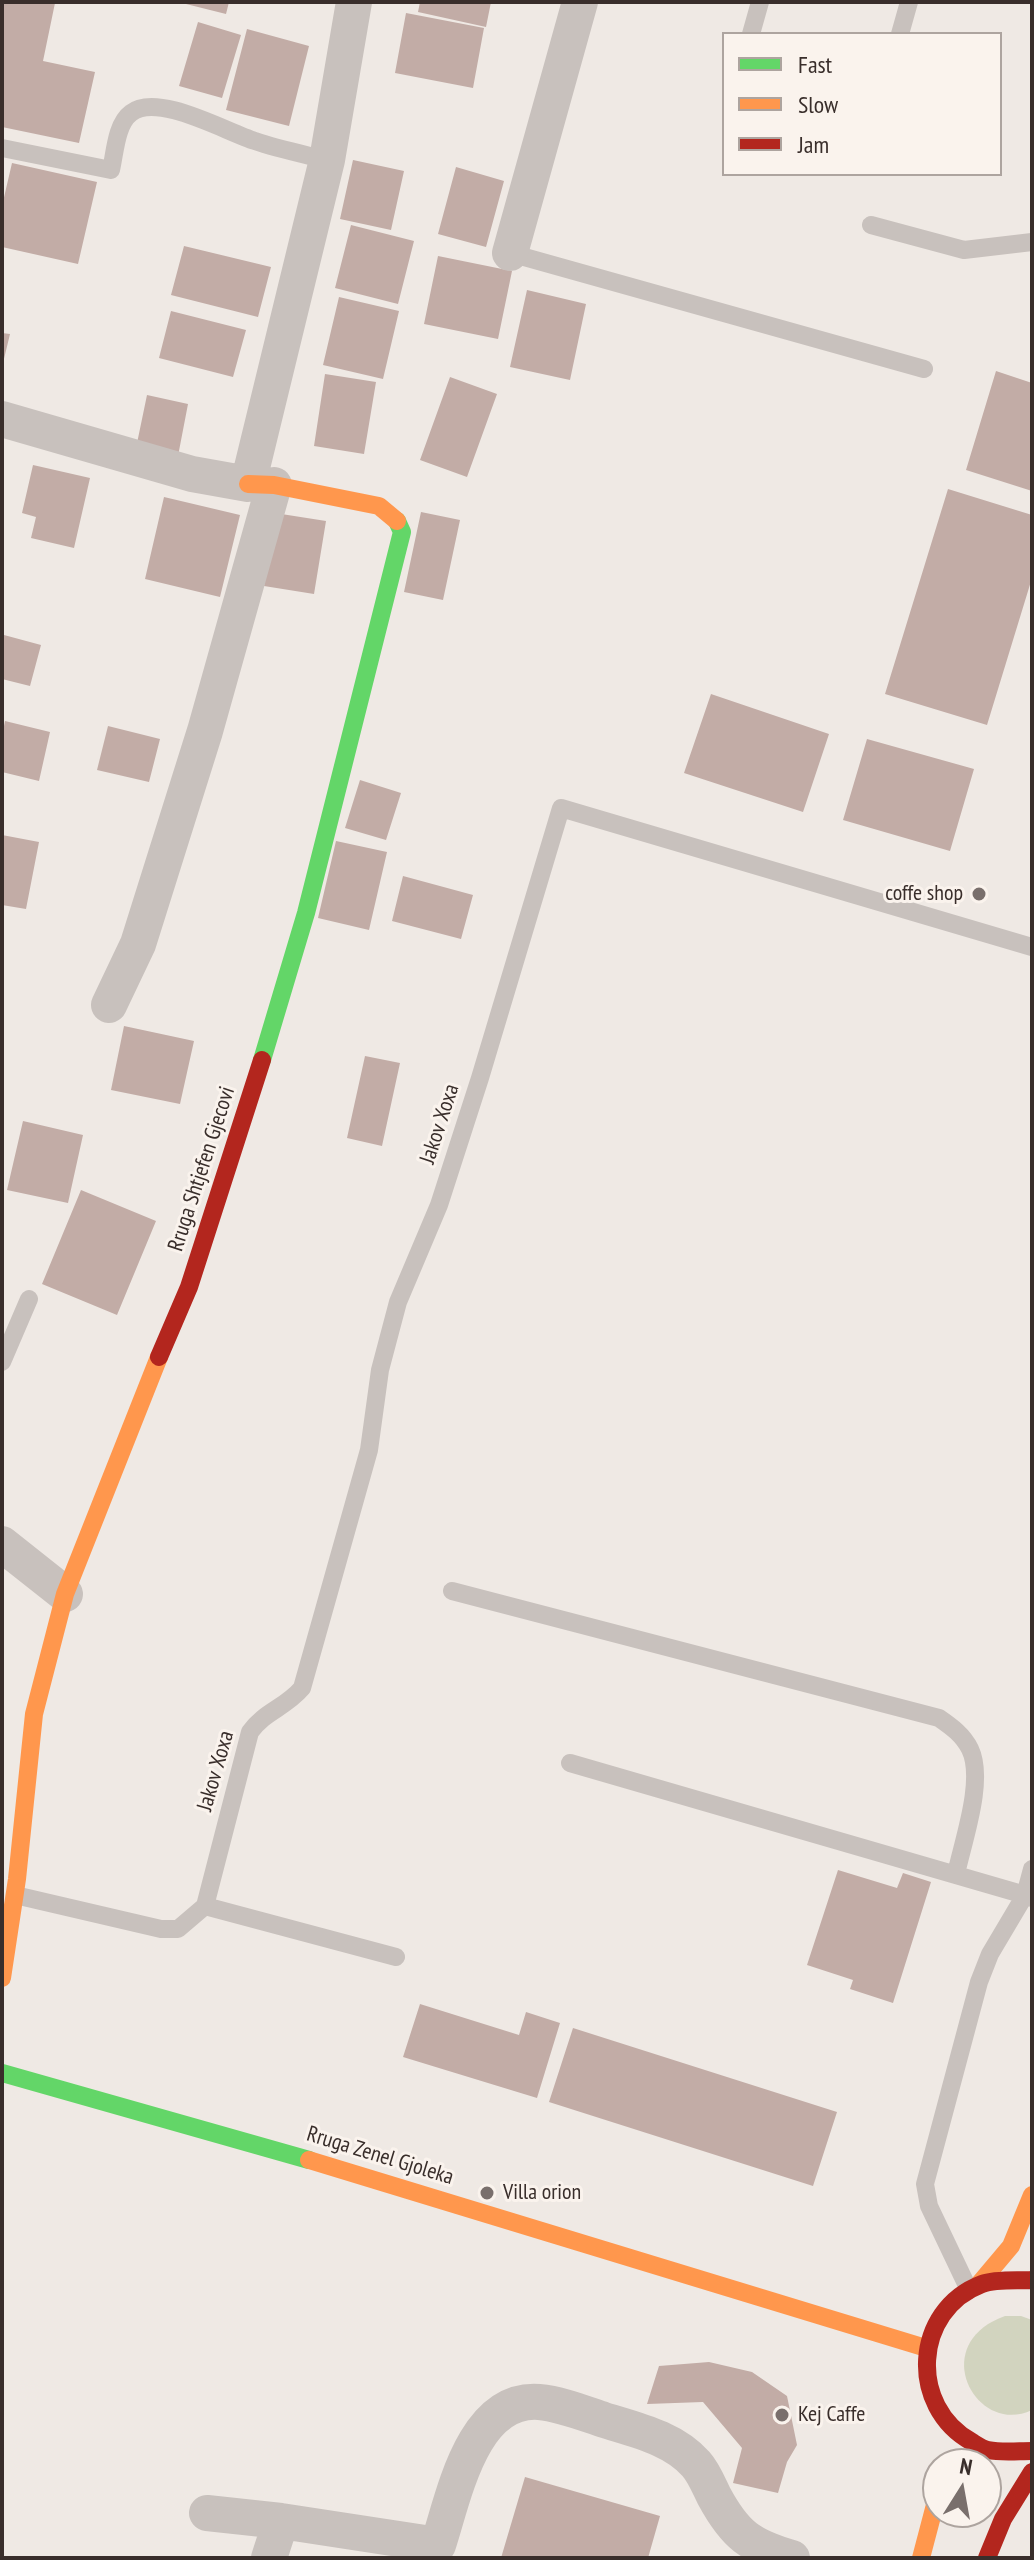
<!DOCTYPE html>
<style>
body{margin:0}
#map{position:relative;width:1034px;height:2560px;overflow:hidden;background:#efe9e4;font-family:"PT Sans Narrow",sans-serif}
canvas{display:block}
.frame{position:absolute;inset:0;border:4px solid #392e2b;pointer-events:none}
.legend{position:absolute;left:722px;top:32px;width:280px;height:144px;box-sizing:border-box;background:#faf3ed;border:2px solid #ada49f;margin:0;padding:10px 14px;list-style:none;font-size:24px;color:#392e2b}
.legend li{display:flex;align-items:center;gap:16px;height:40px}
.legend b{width:40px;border:2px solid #ada49f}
.north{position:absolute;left:922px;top:2448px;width:80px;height:80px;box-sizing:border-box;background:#faf3ed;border:2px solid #ada49f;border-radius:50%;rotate:11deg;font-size:22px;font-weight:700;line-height:32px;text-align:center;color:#392e2b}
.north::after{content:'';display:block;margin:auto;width:28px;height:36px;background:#796f6c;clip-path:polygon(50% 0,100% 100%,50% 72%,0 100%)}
</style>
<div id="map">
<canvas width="1034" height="2560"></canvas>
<div class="frame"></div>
<ul class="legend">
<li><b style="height:10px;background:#63d668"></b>Fast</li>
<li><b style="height:10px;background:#ff974d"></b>Slow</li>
<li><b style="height:10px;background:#b3261e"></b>Jam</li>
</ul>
<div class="north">N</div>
</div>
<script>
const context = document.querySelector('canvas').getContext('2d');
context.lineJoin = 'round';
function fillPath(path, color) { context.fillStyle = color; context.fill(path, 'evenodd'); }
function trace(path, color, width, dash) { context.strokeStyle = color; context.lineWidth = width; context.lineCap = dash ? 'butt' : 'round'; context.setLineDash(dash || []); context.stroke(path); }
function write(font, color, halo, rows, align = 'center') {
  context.font = font + ' "PT Sans Narrow",sans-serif'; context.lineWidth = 6; context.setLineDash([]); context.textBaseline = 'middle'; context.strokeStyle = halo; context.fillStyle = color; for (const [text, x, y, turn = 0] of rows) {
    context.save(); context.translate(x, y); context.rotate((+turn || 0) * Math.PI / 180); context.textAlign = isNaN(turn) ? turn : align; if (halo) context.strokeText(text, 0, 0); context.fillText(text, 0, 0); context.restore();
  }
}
const green = new Path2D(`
 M1005 2316H1021L1032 2320V2410C976 2437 926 2344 1005 2316Z`);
const building = new Path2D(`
 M2 2 55 3 43 61 95 72 79 143 2 127Z
 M178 2H229L226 14Z
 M420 2H491L486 27 418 12Z
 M406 13 484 28 473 88 395 73Z
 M198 22 241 35 222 98 179 86Z
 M247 29 309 46 289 126 226 110Z
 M353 160 404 171 391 230 340 219Z
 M12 163 97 182 78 264 2 247V206Z
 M456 167 504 181 486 247 438 234Z
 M351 225 414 241 398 304 335 288Z
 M184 246 271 267 258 317 171 295Z
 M438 256 512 271 498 339 424 324Z
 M527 290 586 304 570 380 510 367Z
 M339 297 399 311 383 379 323 365Z
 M171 311 246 330 233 377 159 358Z
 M2 333 10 334 3 363H2Z
 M996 371 1032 383V491L966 470Z
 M325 374 376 382 364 454 314 446Z
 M450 377 497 394 467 477 420 460Z
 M147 395 188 404 178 456 136 448Z
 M33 465 90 478 74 548 31 538 36 517 22 513Z
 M948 489 1032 515V578L987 725 885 694Z
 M164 497 240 515 220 597 145 579Z
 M421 512 460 520 443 600 404 592Z
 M275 513 326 521 314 594 264 586Z
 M4 635 41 645 30 686 2 679Z
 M711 694 829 734 803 812 684 773Z
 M5 721 50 732 39 781 2 772V736Z
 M108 726 160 739 149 782 97 770Z
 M867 739 974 769 950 851 843 820Z
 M360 780 401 793 386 840 345 828Z
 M2 835 39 842 26 909 2 905Z
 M336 841 387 852 369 930 318 918Z
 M403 876 473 895 461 939 392 921Z
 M124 1026 194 1041 180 1104 111 1090Z
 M365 1056 400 1063 382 1146 347 1138Z
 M23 1121 83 1135 68 1203 7 1190Z
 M81 1190 156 1221 117 1315 42 1284Z
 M838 1870 897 1888 903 1873 931 1882 893 2003 850 1989 853 1980 807 1965Z
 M420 2004 519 2035 526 2012 560 2023 537 2098 403 2057Z
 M573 2028 837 2112 813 2186 549 2102Z
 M709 2362 752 2372 787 2396 797 2445 787 2462 778 2493 733 2483 742 2448 703 2402 647 2404 659 2366Z
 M525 2477 660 2516 648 2558H501Z`);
const lane = new Path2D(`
 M751 34 760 2
 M900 34 909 2
 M2 148 111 170C115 153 116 124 131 113 157 92 226 132 255 141 278 149 303 154 327 160
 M871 225 964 250 1032 242
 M510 253 924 369
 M2 1362 29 1299
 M452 1591 939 1718C952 1727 963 1735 970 1749 985 1780 963 1841 956 1874
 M570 1763 1025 1895 1032 1869
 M15 1895 161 1929H178L205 1906 396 1957
 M205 1906 250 1732C265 1711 285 1708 302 1688L369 1450 380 1370 398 1302 439 1205 480 1078 561 808 1032 947
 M969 2290 929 2206 925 2184 979 1982 990 1954 1025 1895 1032 1898`);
const street = new Path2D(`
 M510 253 580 2
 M2 419 192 474 248 484 327 160 354 2
 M109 1005 138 944 205 731 274 485
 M2 1544 65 1594
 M207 2513 281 2521 438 2545C454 2496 472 2397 539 2402 561 2404 583 2413 604 2420 636 2430 673 2438 696 2464 704 2473 709 2486 714 2496 735 2535 750 2546 792 2558
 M269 2558 281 2521`);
const fast = new Path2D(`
 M262 1060 306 913 402 532 397 521
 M2 2073 309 2160`);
const slow = new Path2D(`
 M248 484 274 485 379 506 397 521
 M2 1978 17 1879 34 1714 65 1594 159 1357
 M309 2160 926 2348
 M979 2284 1011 2246 1032 2195
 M921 2558 936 2501 938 2483`);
const jam = new Path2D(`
 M159 1357 189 1287 262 1060
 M1032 2280C1017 2281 996 2279 982 2284 913 2310 908 2407 972 2442 977 2445 983 2449 988 2450 1002 2453 1018 2451 1032 2451
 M987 2558 1003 2519 1032 2472`);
const markers = [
 [979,894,8,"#796f6c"],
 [487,2193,8,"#796f6c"],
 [782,2415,8,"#796f6c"]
];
const poiNames = [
 ["coffe shop",963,894,"right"],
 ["Villa orion",503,2193],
 ["Kej Caffe",798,2415]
];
const streetNames = [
 ["Jakov Xoxa",440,1124,-72],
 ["Rruga Shtjefen Gjecovi",202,1169,-72],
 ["Jakov Xoxa",216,1771,-74],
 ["Rruga Zenel Gjoleka",380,2156,17]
];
fillPath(green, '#d2d4bf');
fillPath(building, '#c2aca6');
trace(lane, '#c8c1bd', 18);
trace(street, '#c8c1bd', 36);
trace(fast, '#63d668', 18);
trace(slow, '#ff974d', 18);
trace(jam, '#b3261e', 18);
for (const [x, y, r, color] of markers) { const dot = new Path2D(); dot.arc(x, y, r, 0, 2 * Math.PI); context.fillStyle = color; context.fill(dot); trace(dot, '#faf3ed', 3); }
write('22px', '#392e2b', '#faf3ed', poiNames, 'left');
write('22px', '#392e2b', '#faf3ed', streetNames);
</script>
